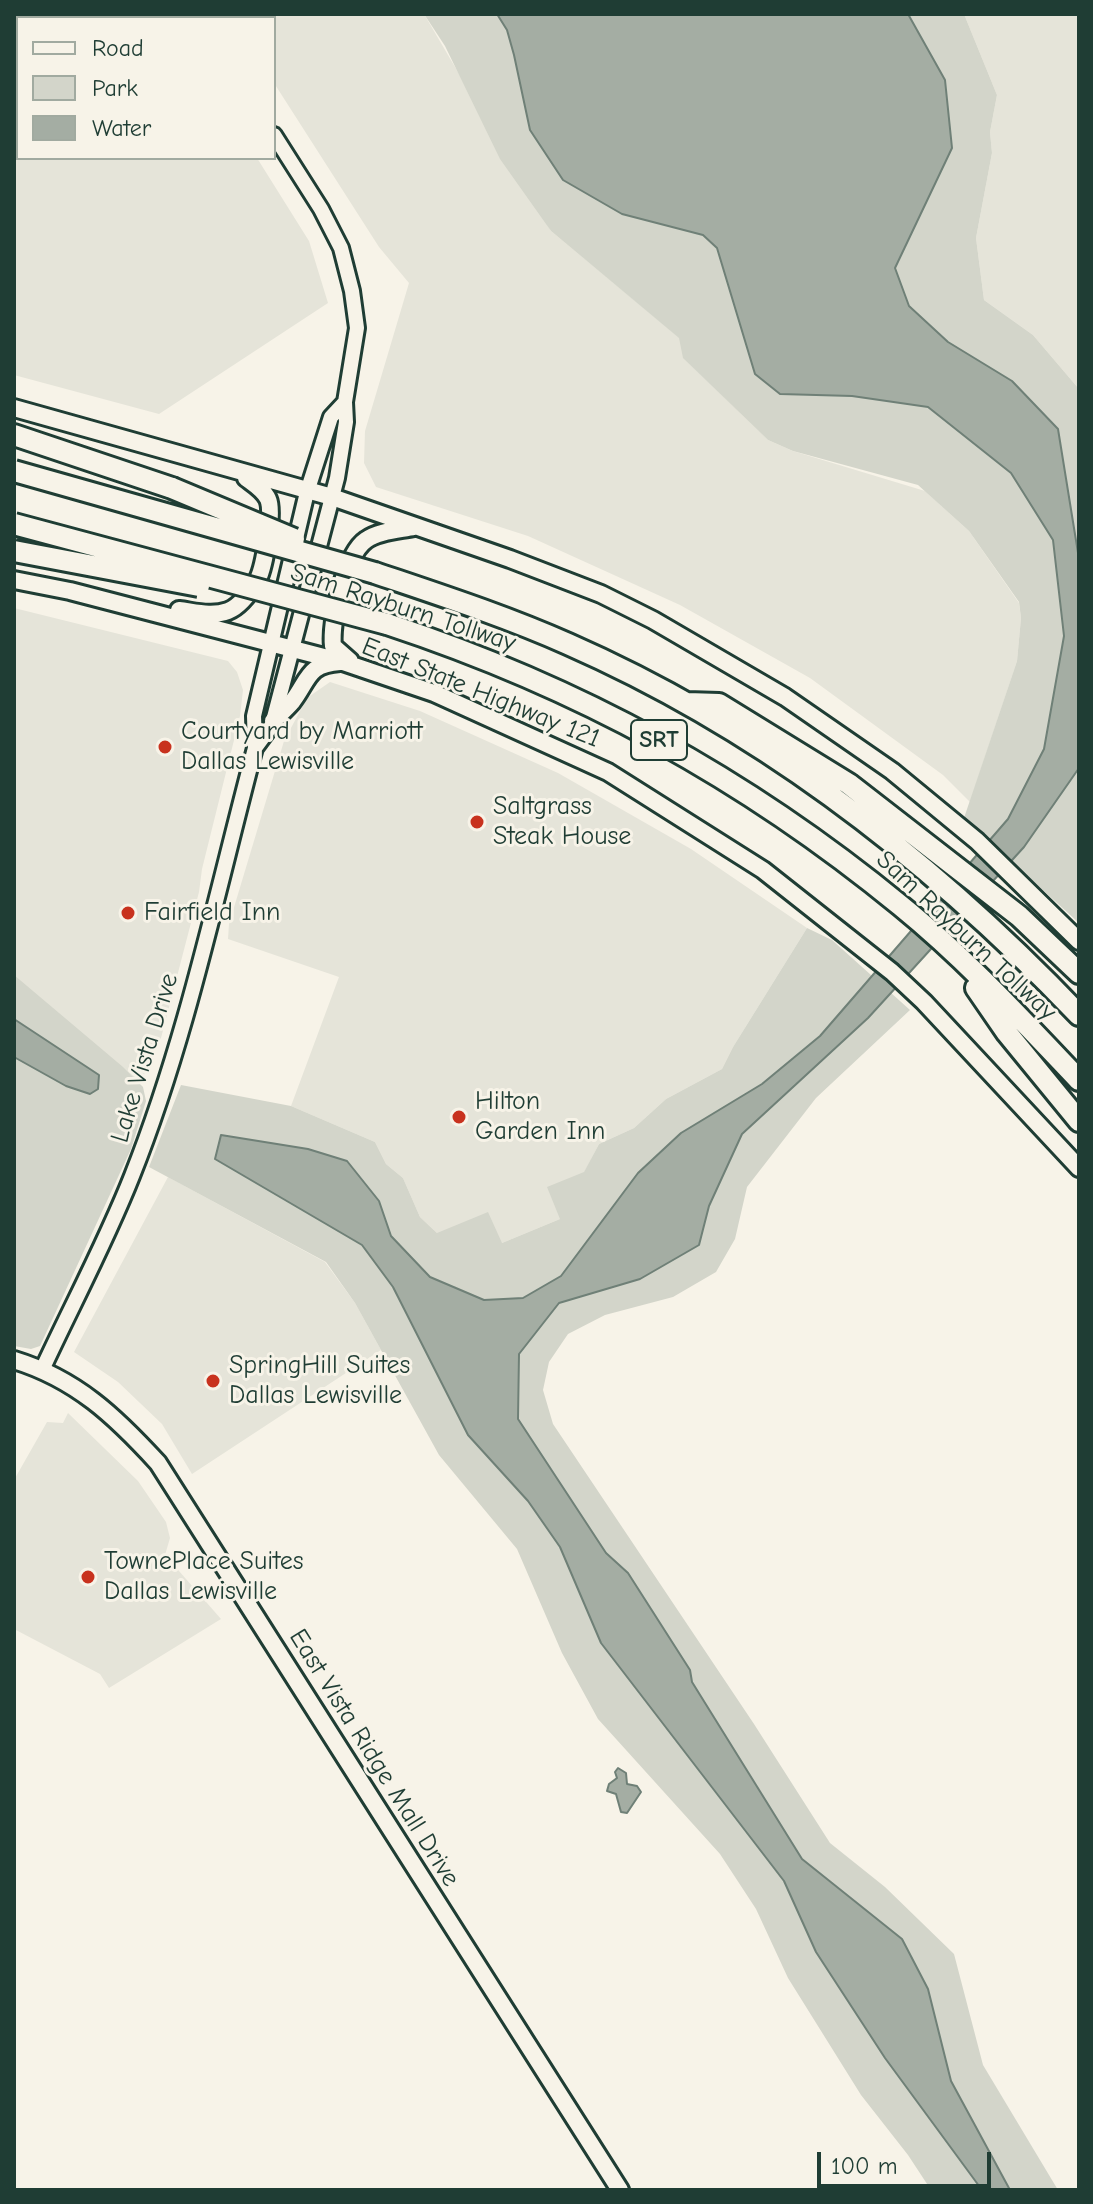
<!DOCTYPE html>
<style>
body{margin:0}
#map{position:relative;width:1093px;height:2204px;overflow:hidden;background:#f7f3e8;font-family:"Comic Neue",sans-serif}
canvas{display:block}
.frame{position:absolute;inset:0;border:16px solid #1f3d34;pointer-events:none}
.legend{position:absolute;left:16px;top:16px;width:260px;height:144px;box-sizing:border-box;background:#f7f3e8;border:2px solid #a1aaa0;margin:0;padding:10px 14px;list-style:none;font-size:24px;color:#1f3d34}
.legend li{display:flex;align-items:center;gap:16px;height:40px}
.legend b{width:40px;border:2px solid #a1aaa0}
.scale{position:absolute;left:817px;top:2152px;width:174px;height:36px;box-sizing:border-box;border:4px solid #1f3d34;border-top:0;padding-left:10px;font-size:24px;line-height:28px;white-space:nowrap;color:#1f3d34;-webkit-text-stroke:6px #f7f3e8;paint-order:stroke}
</style>
<div id="map">
<canvas width="1093" height="2204"></canvas>
<div class="frame"></div>
<ul class="legend">
<li><b style="height:10px;background:#f7f3e8"></b>Road</li>
<li><b style="height:22px;background:#d3d5ca"></b>Park</li>
<li><b style="height:22px;background:#a4ada3"></b>Water</li>
</ul>
<div class="scale">100 m</div>
</div>
<script>
const context = document.querySelector('canvas').getContext('2d');
context.lineJoin = 'round';
function fillPath(path, color) { context.fillStyle = color; context.fill(path, 'evenodd'); }
function trace(path, color, width, dash) { context.strokeStyle = color; context.lineWidth = width; context.lineCap = dash ? 'butt' : 'round'; context.setLineDash(dash || []); context.stroke(path); }
function write(font, color, halo, rows, align = 'center') {
  context.font = font + ' "Comic Neue",sans-serif'; context.lineWidth = 6; context.setLineDash([]); context.textBaseline = 'middle'; context.strokeStyle = halo; context.fillStyle = color; for (const [text, x, y, turn = 0] of rows) {
    context.save(); context.translate(x, y); context.rotate((+turn || 0) * Math.PI / 180); context.textAlign = isNaN(turn) ? turn : align; if (halo) context.strokeText(text, 0, 0); context.fillText(text, 0, 0); context.restore();
  }
}
const built = new Path2D(`
 M14 14H164L167 18H18V158H257L309 241 328 303 159 414 14 375Z
 M242 14H424L551 231 680 338 684 358 768 440 793 451 925 491 969 531 1019 603 1021 618 1017 661 970 802 943 775 810 678 680 605 528 536 376 487 364 463 365 431 409 283 379 247 274 83V18H245Z
 M964 14H1079V389L1033 335 984 300 976 238 992 153 990 132 997 95Z
 M14 608 228 661 237 672 243 690 240 716 202 869 199 892 161 1038 137 1090 14 986Z
 M330 682 420 711 558 773 691 849 807 928 733 1047 722 1069 666 1099 634 1128 599 1144 560 1219 502 1243 437 1233 420 1217 403 1178 386 1164 375 1142 291 1106 339 977 228 939 229 924 284 741 307 698Z
 M168 1177 325 1262 355 1303 381 1350 192 1474 162 1424 118 1382 74 1352Z
 M68 1413 138 1481 166 1522 170 1538 165 1555 221 1619 109 1688 100 1674 14 1629V1480L47 1422 63 1423Z`);
const green = new Path2D(`
 M424 14H964L997 95 990 132 992 153 976 238 984 300 1033 335 1079 389V923L964 818 1017 661 1021 618 1019 602 969 531 918 485 793 451 768 440 683 358 679 338 551 231 500 159 445 46Z
 M807 928 832 940 910 1010 816 1098 747 1187 735 1239 716 1272 673 1297 605 1315 568 1334 549 1362 543 1390 553 1424 754 1724 830 1843 885 1887 954 1954 983 2065 1058 2190H931L908 2155 861 2095 788 1978 756 1909 720 1854 598 1719 562 1653 517 1549 439 1455 355 1303 326 1262 149 1167 181 1085 291 1106 375 1142 386 1164 403 1178 420 1217 437 1233 488 1212 502 1243 560 1219 547 1187 584 1172 599 1144 634 1128 666 1099 722 1069 733 1047Z
 M14 975 123 1067 143 1087 146 1101 131 1149 40 1346 31 1349 14 1346Z`);
const water = new Path2D(`
 M497 14H908L945 80 952 148 895 268 909 306 948 342 1012 381 1058 429 1079 559V768L1024 847 868 1018 742 1134 709 1206 699 1245 640 1279 559 1303 519 1354 518 1419 606 1553 628 1573 690 1670 692 1682 802 1859 902 1939 928 1989 951 2081 1010 2190H982L885 2058 816 1952 784 1881 601 1643 560 1547 528 1501 468 1435 393 1287 362 1245 215 1159 221 1135 308 1149 347 1161 379 1201 391 1236 430 1277 484 1300 523 1298 561 1276 638 1173 681 1133 762 1084 820 1036 1008 819 1044 749 1064 636 1053 540 1011 473 928 407 852 396 780 394 755 374 717 248 703 235 622 214 563 180 530 130 514 55 507 30Z
 M14 1019 99 1075 98 1089 90 1094 66 1086 14 1057Z
 M618 1768 626 1773 627 1784 637 1786 641 1792 627 1813 621 1812 616 1794 607 1791 609 1784 617 1778 615 1772Z`);
const tertiary = new Path2D(`
 M197 14 199 18
 M255 748 272 725 337 478 346 422 345 402 357 328 352 291 341 248 321 209 274 135
 M42 1370C72 1305 106 1242 132 1176 187 1038 217 891 255 748L254 716 307 492 331 417 345 402`);
const secondary = new Path2D(`
 M14 408 332 497 510 559 601 594 653 620 785 697 892 771 977 841 1079 941
 M14 580 70 591 343 662 434 693 608 772 763 870 892 972 924 1002 1079 1168
 M179 610C195 612 212 617 228 611 241 606 251 591 258 579 264 567 274 512 268 499 264 490 254 484 246 478
 M350 661 333 646C330 622 345 554 366 540 378 531 399 530 414 527
 M273 721C279 715 286 709 292 702 309 680 307 664 340 662
 M14 1360C76 1379 115 1416 158 1463L620 2190`);
const motorway = new Path2D(`
 M14 435 172 488
 M375 573C440 595 505 616 568 644 764 730 932 861 1079 1015
 M387 624C578 687 745 778 901 906 965 958 1022 1020 1079 1080
 M687 703 719 704 849 784 1019 916 1079 973
 M976 988 1007 1033 1079 1121`);
const motorwayBridge = new Path2D(`
 M14 471 375 573
 M172 488 294 539
 M14 524 387 624
 M14 551 199 586`);
const markers = [
 [165,747,8,"#c8321e"],
 [477,822,8,"#c8321e"],
 [128,913,8,"#c8321e"],
 [459,1117,8,"#c8321e"],
 [213,1381,8,"#c8321e"],
 [88,1577,8,"#c8321e"]
];
const shields = [
 [659,740,56]
];
const shieldNames = [
 ["SRT",659,740]
];
const streetNames = [
 ["Sam Rayburn Tollway",403,608,18],
 ["East State Highway 121",481,693,22],
 ["Sam Rayburn Tollway",966,936,43],
 ["Lake Vista Drive",145,1058,-73],
 ["East Vista Ridge Mall Drive",374,1758,58]
];
const poiNames = [
 ["Courtyard by Marriott",181,732],
 ["Dallas Lewisville",181,762],
 ["Saltgrass",493,807],
 ["Steak House",493,837],
 ["Fairfield Inn",144,913],
 ["Hilton",475,1102],
 ["Garden Inn",475,1132],
 ["SpringHill Suites",229,1366],
 ["Dallas Lewisville",229,1396],
 ["TownePlace Suites",104,1562],
 ["Dallas Lewisville",104,1592]
];
fillPath(built, '#e5e4d9');
fillPath(green, '#d3d5ca');
fillPath(water, '#a4ada3');
trace(water, '#6f8077', 2);
trace(tertiary, '#1f3d34', 20);
trace(secondary, '#1f3d34', 22);
trace(motorway, '#1f3d34', 26);
trace(tertiary, '#f7f3e8', 14);
trace(secondary, '#f7f3e8', 16);
trace(motorway, '#f7f3e8', 20);
trace(motorwayBridge, '#1f3d34', 26, []);
trace(motorwayBridge, '#f7f3e8', 20);
for (const [x, y, r, color] of markers) { const dot = new Path2D(); dot.arc(x, y, r, 0, 2 * Math.PI); context.fillStyle = color; context.fill(dot); trace(dot, '#f7f3e8', 3); }
for (const [x, y, w] of shields) { const box = new Path2D(); box.roundRect(x - w / 2, y - 20, w, 40, 6); context.fillStyle = '#f7f3e8'; context.fill(box); trace(box, '#1f3d34', 2); }
write('bold 24px', '#1f3d34', null, shieldNames);
write('26px', '#1f3d34', '#f7f3e8', streetNames);
write('26px', '#1f3d34', '#f7f3e8', poiNames, 'left');
</script>
